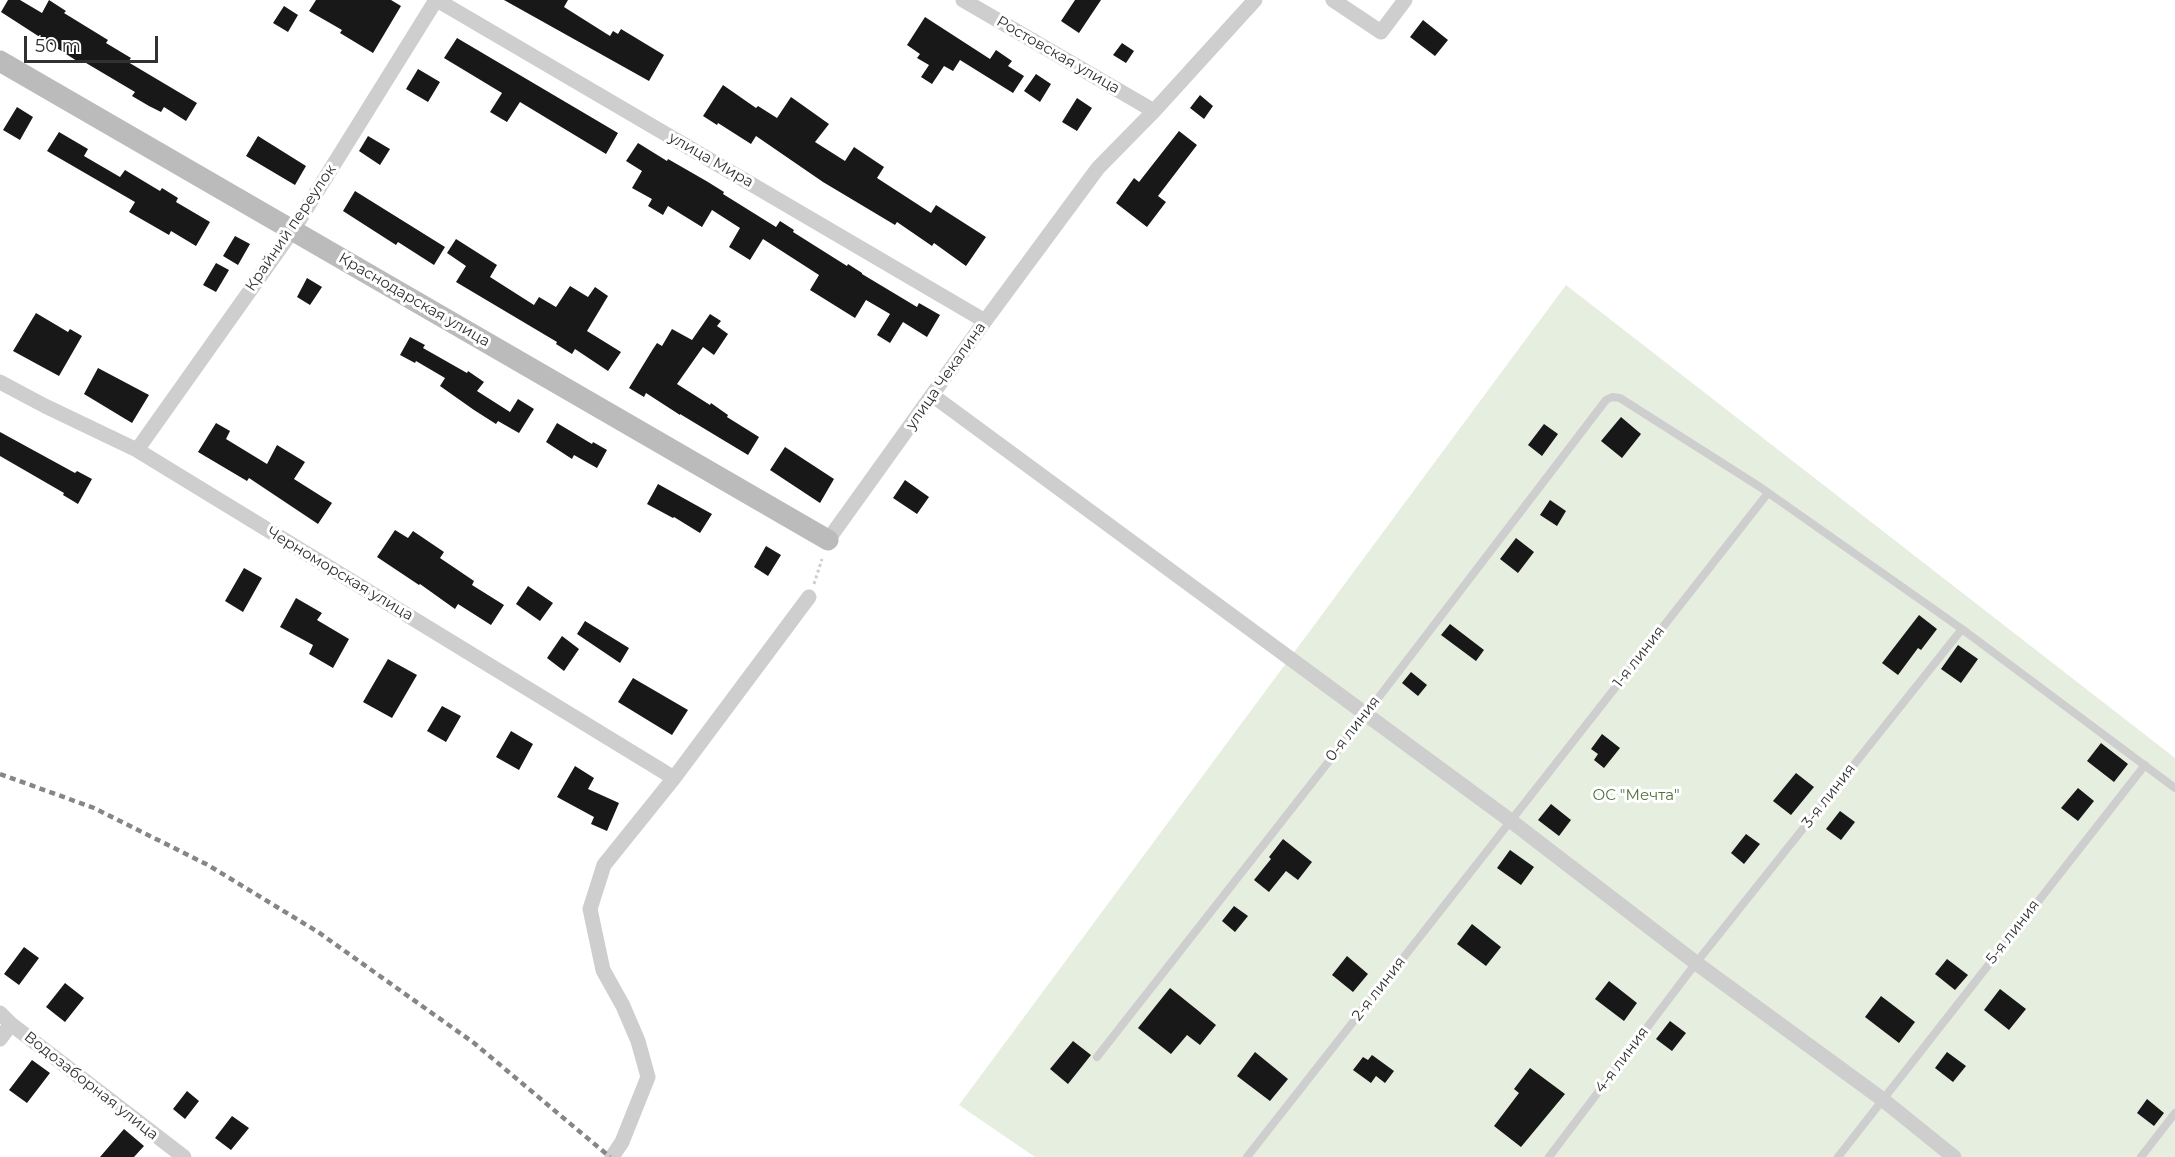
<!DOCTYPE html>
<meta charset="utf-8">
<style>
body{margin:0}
#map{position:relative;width:2175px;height:1157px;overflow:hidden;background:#fff;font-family:Montserrat,sans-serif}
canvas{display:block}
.scale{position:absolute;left:24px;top:36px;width:134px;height:27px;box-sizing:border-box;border:3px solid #313131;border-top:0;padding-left:8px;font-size:18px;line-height:21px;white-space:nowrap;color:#313131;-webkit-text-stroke:4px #fff;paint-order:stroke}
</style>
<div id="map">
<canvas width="2175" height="1157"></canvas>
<div class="scale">50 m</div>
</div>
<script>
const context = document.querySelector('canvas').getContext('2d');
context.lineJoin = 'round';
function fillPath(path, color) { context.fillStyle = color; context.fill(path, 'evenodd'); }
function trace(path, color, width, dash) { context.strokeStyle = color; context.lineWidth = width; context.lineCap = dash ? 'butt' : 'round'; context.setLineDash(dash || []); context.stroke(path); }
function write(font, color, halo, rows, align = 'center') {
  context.font = font + ' Montserrat,sans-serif'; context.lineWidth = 6; context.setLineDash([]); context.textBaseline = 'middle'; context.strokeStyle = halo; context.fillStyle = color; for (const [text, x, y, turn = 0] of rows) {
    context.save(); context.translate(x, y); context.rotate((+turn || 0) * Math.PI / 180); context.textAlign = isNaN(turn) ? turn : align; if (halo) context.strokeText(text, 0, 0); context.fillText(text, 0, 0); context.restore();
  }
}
const green = new Path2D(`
 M1566 285 2175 758V1157H1035L959 1105Z`);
const building = new Path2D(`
 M8 0H20L42 13 49 0 66 11 64 13 108 40 106 43 131 58 128 62 197 103 186 121 164 107 161 112 149 106 132 96 135 92 81 60 80 63 1 12Z
 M316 0H391L401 6 373 53 340 33 342 30 309 11Z
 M504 0H568L564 7 610 36 613 31 618 34 621 29 664 55 649 81Z
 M1075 0H1101L1079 33 1061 21Z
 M284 6 298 15 288 32 273 23Z
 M925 17 990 59 996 50 1012 61 1008 66 1024 76 1013 93 960 60 953 71 944 66 932 84 921 77 929 65 917 58 920 54 907 45Z
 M1423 20 1448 40 1435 56 1410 37Z
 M457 38 618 133 606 154 520 102 507 122 490 112 502 93 444 58Z
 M1122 43 1134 51 1126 63 1113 55Z
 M418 69 440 82 428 102 406 89Z
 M1036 74 1051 84 1040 102 1024 91Z
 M723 85 756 108 758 106 777 118 791 97 829 124 815 142 845 161 854 147 884 167 877 178 931 213 936 205 986 237 966 266 934 243 932 246 897 222 895 225 823 182 756 136 751 144 718 123 717 125 703 116Z
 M1200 95 1213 106 1204 119 1190 108Z
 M1077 98 1092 108 1077 131 1062 122Z
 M17 107 33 117 20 140 3 130Z
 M1179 131 1197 145 1158 196 1166 202 1147 227 1116 203 1134 178 1139 182Z
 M59 132 88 149 84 156 120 177 125 170 160 191 162 188 178 198 176 202 210 222 196 246 171 231 169 235 129 212 135 202 47 151Z
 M258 136 306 166 295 185 246 156Z
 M368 136 390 149 380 165 359 151Z
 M638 143 667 161 668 159 708 182 724 192 723 194 776 227 780 221 794 230 793 232 847 266 848 264 862 273V274L917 307 919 303 940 315 927 337 903 322 890 343 877 335 890 314 866 300 855 318 810 290 819 275 763 239 750 260 729 247 740 228 712 210 702 227 668 206 663 215 648 206 652 199 632 188 642 171 626 161Z
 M355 191 445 247 434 265 398 242 396 245 343 211Z
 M235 236 250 244 238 265 223 256Z
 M456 239 497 265 490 277 534 305 539 297 556 307 570 286 588 297 595 287 608 296 587 331 621 352 608 371 575 349 572 354 556 344 557 342 456 282 466 266 447 253Z
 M216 263 229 270 216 292 203 285Z
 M307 278 322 287 310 305 297 297Z
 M36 313 68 332 70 329 82 336 59 376 13 351Z
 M710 314 721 321 717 326 728 334 714 355 703 347 677 384 710 405 711 403 728 415 727 417 759 437 748 455 680 414V415L646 393 644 397 629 388 653 349 657 343 662 346 672 329 692 340Z
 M410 337 425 345 423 348 467 373 468 371 484 382 477 391 510 412 518 399 534 409 519 433 498 421 496 424 474 410 440 386 445 378 416 361 415 363 400 355Z
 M98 368 149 395 132 423 84 394Z
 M1621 417 1641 434 1622 458 1601 441Z
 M216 423 230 431 226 439 267 464 277 445 305 462 294 479 332 503 318 524 249 478 247 481 198 452Z
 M557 423 592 444 593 442 607 450 597 468 574 455 572 459 546 442Z
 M1544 424 1558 434 1542 456 1528 445Z
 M0 432 75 473 77 471 92 479 78 504 63 495 64 493 0 456Z
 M785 447 834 479 820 503 770 470Z
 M905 480 929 497 917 514 893 498Z
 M658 484 712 514 700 533 674 517 673 518 647 504Z
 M1550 500 1566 511 1557 526 1540 515Z
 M395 530 408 538 413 531 444 552 440 558 474 581 472 585 504 605 491 625 458 604 455 609 420 584 419 585 377 557Z
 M1516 538 1534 552 1518 573 1500 559Z
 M766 546 781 555 768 576 754 567Z
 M244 568 262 578 243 612 225 601Z
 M528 586 553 603 540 621 516 604Z
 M296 598 322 613 317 620 349 639 333 668 309 654 313 645 280 627Z
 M1919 615 1937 629 1921 650 1918 648 1898 675 1882 663Z
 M585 621 629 648 620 663 577 634Z
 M1450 624 1484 650 1476 661 1441 635Z
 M562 636 579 649 564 671 547 658Z
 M1958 645 1978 659 1961 683 1941 669Z
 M388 659 417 675 392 718 363 702Z
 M1411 672 1427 685 1418 696 1402 683Z
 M633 678 688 710 672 735 618 702Z
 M442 706 461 716 446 742 427 731Z
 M511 731 533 744 519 770 496 757Z
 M1602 734 1620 748 1604 768 1594 760 1598 754 1591 749Z
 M2101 743 2128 764 2114 782 2087 761Z
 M575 766 594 778 588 789 619 803 607 831 591 824 594 817 557 797Z
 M1796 773 1814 787 1791 815 1773 801Z
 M2078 788 2094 801 2078 821 2061 808Z
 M1551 804 1571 820 1559 836 1538 820Z
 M1840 811 1855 822 1841 840 1826 829Z
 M1746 834 1760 844 1744 864 1731 853Z
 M1283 839 1312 862 1298 880 1286 871 1269 892 1254 880 1271 859 1269 857Z
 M1510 850 1534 867 1521 885 1497 868Z
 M1234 906 1248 916 1235 932 1222 921Z
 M1472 924 1501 947 1486 966 1457 944Z
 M24 947 39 958 19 985 4 974Z
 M1347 956 1368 974 1353 992 1332 975Z
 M1947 959 1968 975 1955 990 1935 974Z
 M1609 981 1637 1003 1624 1021 1595 999Z
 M65 983 84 998 65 1022 46 1007Z
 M1170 988 1216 1025 1200 1045 1187 1035 1171 1054 1138 1028Z
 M2000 989 2026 1009 2009 1030 1984 1010Z
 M1881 996 1915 1022 1899 1043 1865 1017Z
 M1670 1021 1686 1033 1672 1051 1656 1039Z
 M1073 1041 1091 1055 1068 1084 1050 1069Z
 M1255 1052 1288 1079 1270 1101 1237 1076Z
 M1947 1052 1966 1066 1953 1082 1935 1068Z
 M1372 1055 1394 1071 1385 1083 1376 1076 1371 1083 1353 1070 1363 1057 1368 1060Z
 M32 1060 50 1073 27 1103 9 1090Z
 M1530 1068 1565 1094 1521 1147 1494 1126 1519 1093 1514 1089Z
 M187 1091 199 1101 185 1119 173 1109Z
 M2147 1099 2164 1113 2154 1126 2137 1113Z
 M232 1116 249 1128 231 1150 215 1138Z
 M124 1129 144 1146 134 1157H100Z`);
const path = new Path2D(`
 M814 584 822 559`);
const lane = new Path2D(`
 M1097 1057 1366 714 1606 400 1612 397 1620 398 1760 487 1962 629 2175 788
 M1247 1157 1768 493
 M1549 1157 1696 963 1962 629
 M1838 1157 2145 765
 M2141 1157 2175 1113`);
const street = new Path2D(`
 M437 0 985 321
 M963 0 1154 111
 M1333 0 1381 32 1405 0
 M0 382 45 406 137 450 674 778
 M932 395 1511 821 1696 963 1882 1099 1954 1157
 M137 450 293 230 436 0
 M828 540 985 321 1098 168 1154 111 1255 0
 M0 1013 11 1024 184 1157
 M0 1039 11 1024
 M612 1157 622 1142 648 1077 638 1041 623 1006 603 970 590 909 604 865 674 778 809 597`);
const secondary = new Path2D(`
 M0 61 828 540`);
const rail = new Path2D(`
 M0 774 94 808 208 865 318 932 474 1043 610 1157`);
const streetNames = [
 ["Ростовская улица",1058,55,30],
 ["улица Мира",711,160,30],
 ["Крайний переулок",291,228,-56],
 ["Краснодарская улица",414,300,30],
 ["улица Чекалина",946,376,-55],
 ["Черноморская улица",340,574,31],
 ["1-я линия",1639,657,-52],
 ["0-я линия",1353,729,-52],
 ["3-я линия",1829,796,-52],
 ["5-я линия",2013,932,-52],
 ["2-я линия",1379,989,-52],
 ["4-я линия",1622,1060,-53],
 ["Водозаборная улица",91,1086,38]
];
const parkNames = [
 ["ОС \"Мечта\"",1636,796]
];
fillPath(green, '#e6eedf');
fillPath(building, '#181818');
trace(path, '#cecece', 3, [3, 3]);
trace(lane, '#cecece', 8);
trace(street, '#cecece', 15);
trace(secondary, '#bbb', 21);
trace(rail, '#868686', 4.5, [6, 4.5]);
write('15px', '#313131', '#fff', streetNames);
write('15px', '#516e3d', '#fff', parkNames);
</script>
